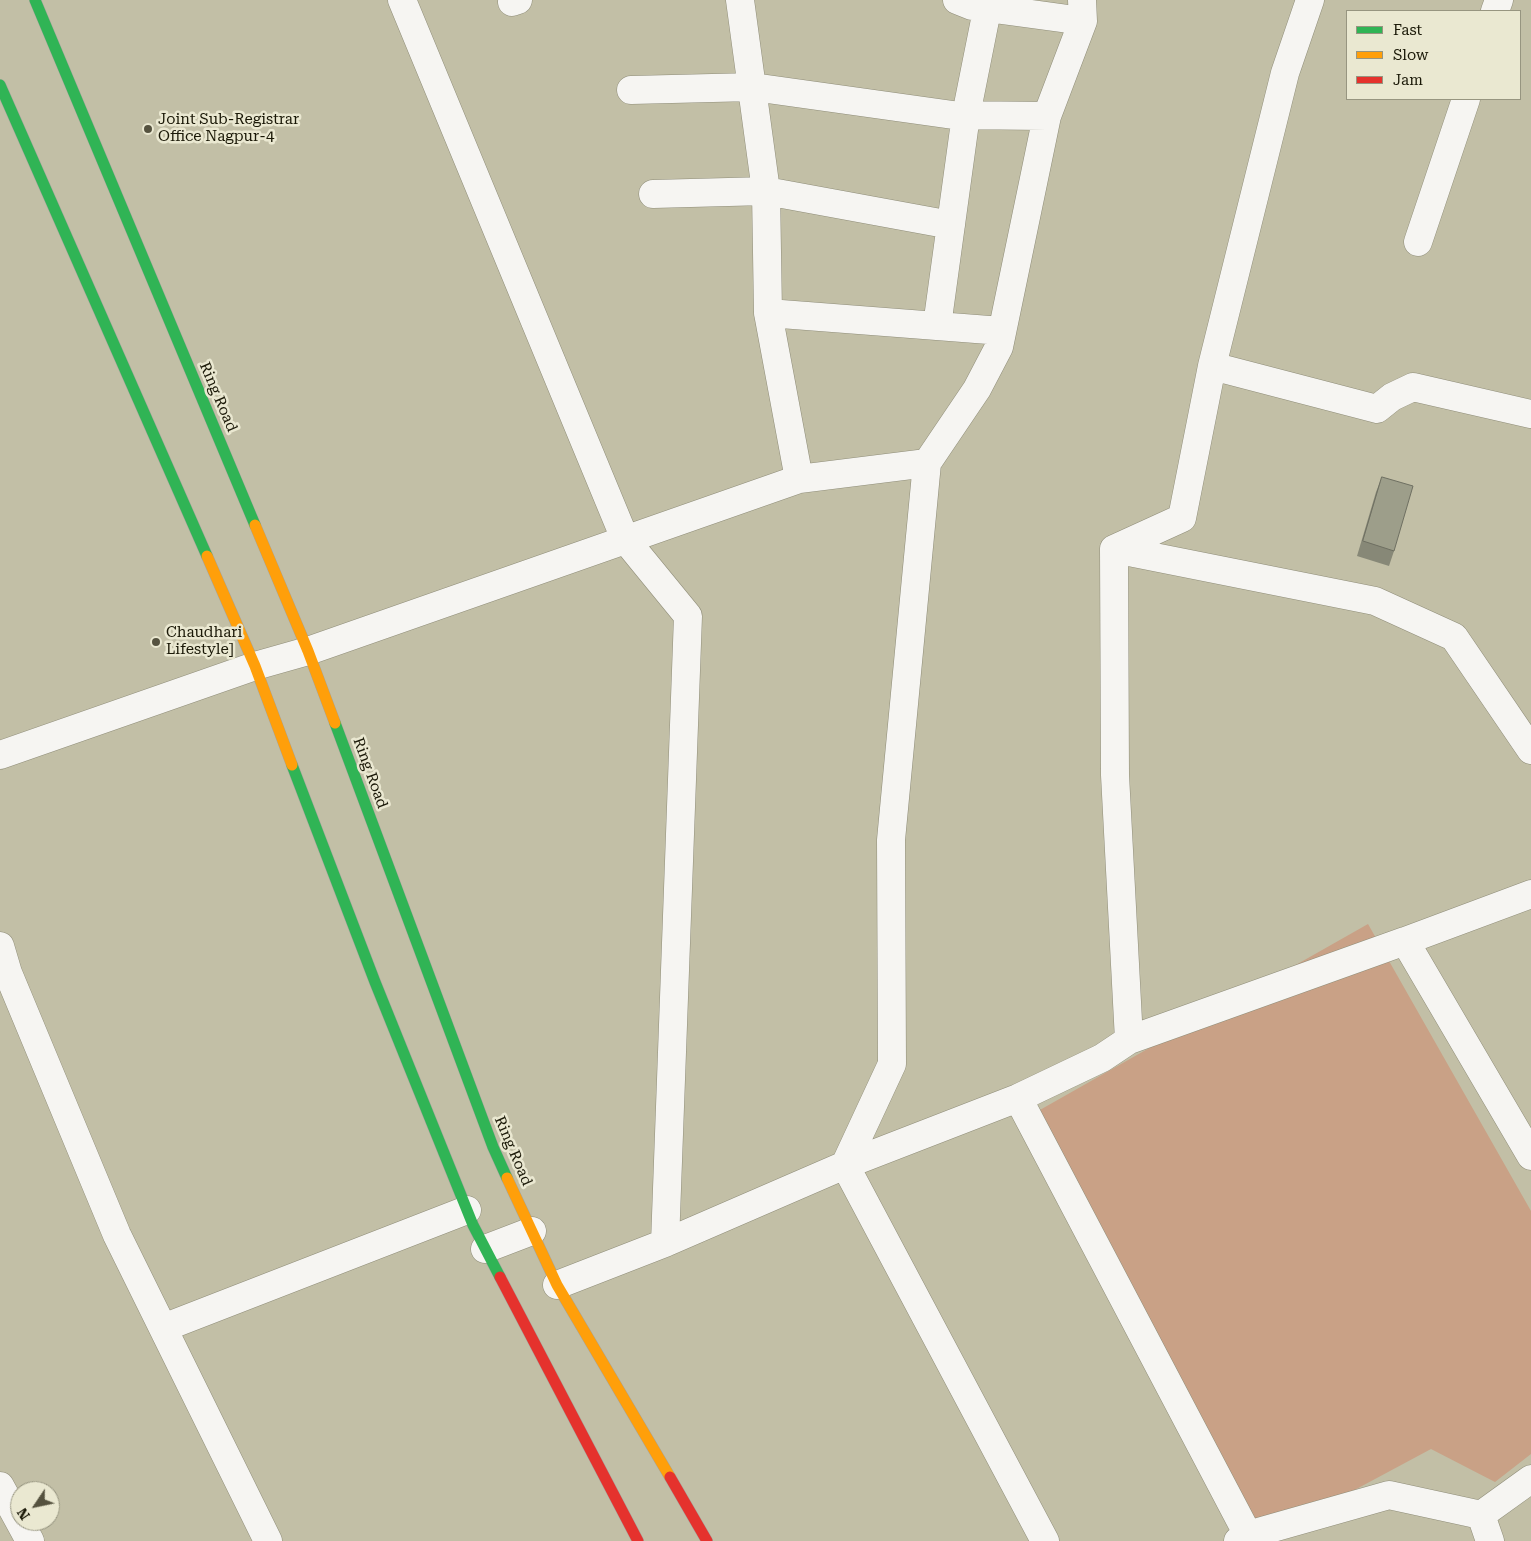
<!DOCTYPE html>
<style>
body{margin:0}
#map{position:relative;width:1531px;height:1541px;overflow:hidden;background:#c2bfa6;font-family:"Roboto Serif",serif}
canvas{display:block}
.legend{position:absolute;left:1346px;top:10px;width:175px;height:90px;box-sizing:border-box;background:#eae8d1;border:1px solid #979580;margin:0;padding:6px 9px;list-style:none;font-size:15px;color:#1a1807}
.legend li{display:flex;align-items:center;gap:10px;height:25px}
.legend b{width:25px;border:1px solid #979580}
.north{position:absolute;left:10px;top:1481px;width:50px;height:50px;box-sizing:border-box;background:#eae8d1;border:1px solid #979580;border-radius:50%;rotate:236deg;font-size:14px;font-weight:700;line-height:20px;text-align:center;color:#1a1807}
.north::after{content:'';display:block;margin:auto;width:18px;height:22px;background:#55523f;clip-path:polygon(50% 0,100% 100%,50% 72%,0 100%)}
</style>
<div id="map">
<canvas width="1531" height="1541"></canvas>
<ul class="legend">
<li><b style="height:6px;background:#30b455"></b>Fast</li>
<li><b style="height:6px;background:#ff9f0a"></b>Slow</li>
<li><b style="height:6px;background:#e5322d"></b>Jam</li>
</ul>
<div class="north">N</div>
</div>
<script>
const context = document.querySelector('canvas').getContext('2d');
context.lineJoin = 'round';
function fillPath(path, color) { context.fillStyle = color; context.fill(path, 'evenodd'); }
function trace(path, color, width, dash) { context.strokeStyle = color; context.lineWidth = width; context.lineCap = dash ? 'butt' : 'round'; context.setLineDash(dash || []); context.stroke(path); }
function write(font, color, halo, rows, align = 'center') {
  context.font = font + ' "Roboto Serif",serif'; context.lineWidth = 5; context.setLineDash([]); context.textBaseline = 'middle'; context.strokeStyle = halo; context.fillStyle = color; for (const [text, x, y, turn = 0] of rows) {
    context.save(); context.translate(x, y); context.rotate((+turn || 0) * Math.PI / 180); context.textAlign = isNaN(turn) ? turn : align; if (halo) context.strokeText(text, 0, 0); context.fillText(text, 0, 0); context.restore();
  }
}
const green = new Path2D(`
 M1368 924 1531 1211V1454L1495 1482 1431 1449 1278 1531 1264 1541 1024 1119Z`);
const street = new Path2D(`
 M402 0 625 539 688 616 665 1243
 M740 0 766 191 768 313 799 479
 M957 0 972 6 1083 21
 M512 2 518 0
 M1495 11 1499 0
 M631 90 753 87 953 115 1047 116
 M653 194 766 191 951 225
 M1418 242 1466 99
 M768 313 1002 331
 M937 326 966 115 989 0
 M1212 366 1377 409 1392 397 1413 387 1531 414
 M1114 549 1375 601 1454 637 1531 750
 M0 755 255 666 308 651 799 479 927 463
 M1531 894 1405 941 1531 1156
 M0 946 8 973 117 1235 268 1541
 M1129 1040 1405 941
 M1018 1098 1248 1535
 M485 1249 532 1231
 M557 1285 665 1243 845 1165 1018 1098 1102 1058 1129 1040 1115 775 1114 549 1182 518 1212 366 1285 73 1310 0
 M163 1328 467 1210
 M0 1486 30 1541
 M1045 1541 845 1165 892 1064 891 840 927 463 977 389 999 347 1047 116 1083 21 1082 0
 M1238 1541 1248 1535 1389 1495 1481 1515
 M1490 1541 1481 1515 1531 1479`);
const fast = new Path2D(`
 M35 0 255 525
 M0 85 207 556
 M335 723 493 1147 507 1178
 M292 765 375 982 473 1225 500 1277`);
const slow = new Path2D(`
 M255 525 308 651 335 723
 M207 556 255 666 292 765
 M507 1178 557 1285 670 1477`);
const jam = new Path2D(`
 M500 1277 638 1541
 M670 1477 707 1541`);
const wall = new Path2D(`
 M1382 477 1394 551 1389 566 1357 556 1376 492Z`);
const building = new Path2D(`
 M1382 477 1413 486 1394 551 1363 541Z`);
const markers = [
 [148,129,5,"#55523f"],
 [156,642,5,"#55523f"]
];
const poiNames = [
 ["Joint Sub-Registrar",158,120],
 ["Office Nagpur-4",158,137],
 ["Chaudhari",166,633],
 ["Lifestyle]",166,650]
];
const streetNames = [
 ["Ring Road",218,397,67],
 ["Ring Road",370,773,70],
 ["Ring Road",513,1151,67]
];
fillPath(green, '#c9a186');
trace(street, '#8f8d79', 29);
trace(fast, '#a5a49e', 12);
trace(slow, '#a5a49e', 12);
trace(jam, '#a5a49e', 12);
trace(street, '#f6f5f2', 28);
trace(fast, '#30b455', 11);
trace(slow, '#ff9f0a', 11);
trace(jam, '#e5322d', 11);
fillPath(wall, '#878877');
fillPath(building, '#9d9e8a');
trace(building, '#6e6f61', 1);
for (const [x, y, r, color] of markers) { const dot = new Path2D(); dot.arc(x, y, r, 0, 2 * Math.PI); context.fillStyle = color; context.fill(dot); trace(dot, '#eae8d1', 2); }
write('15px', '#1a1807', '#eae8d1', poiNames, 'left');
write('15px', '#1a1807', '#eae8d1', streetNames);
</script>
